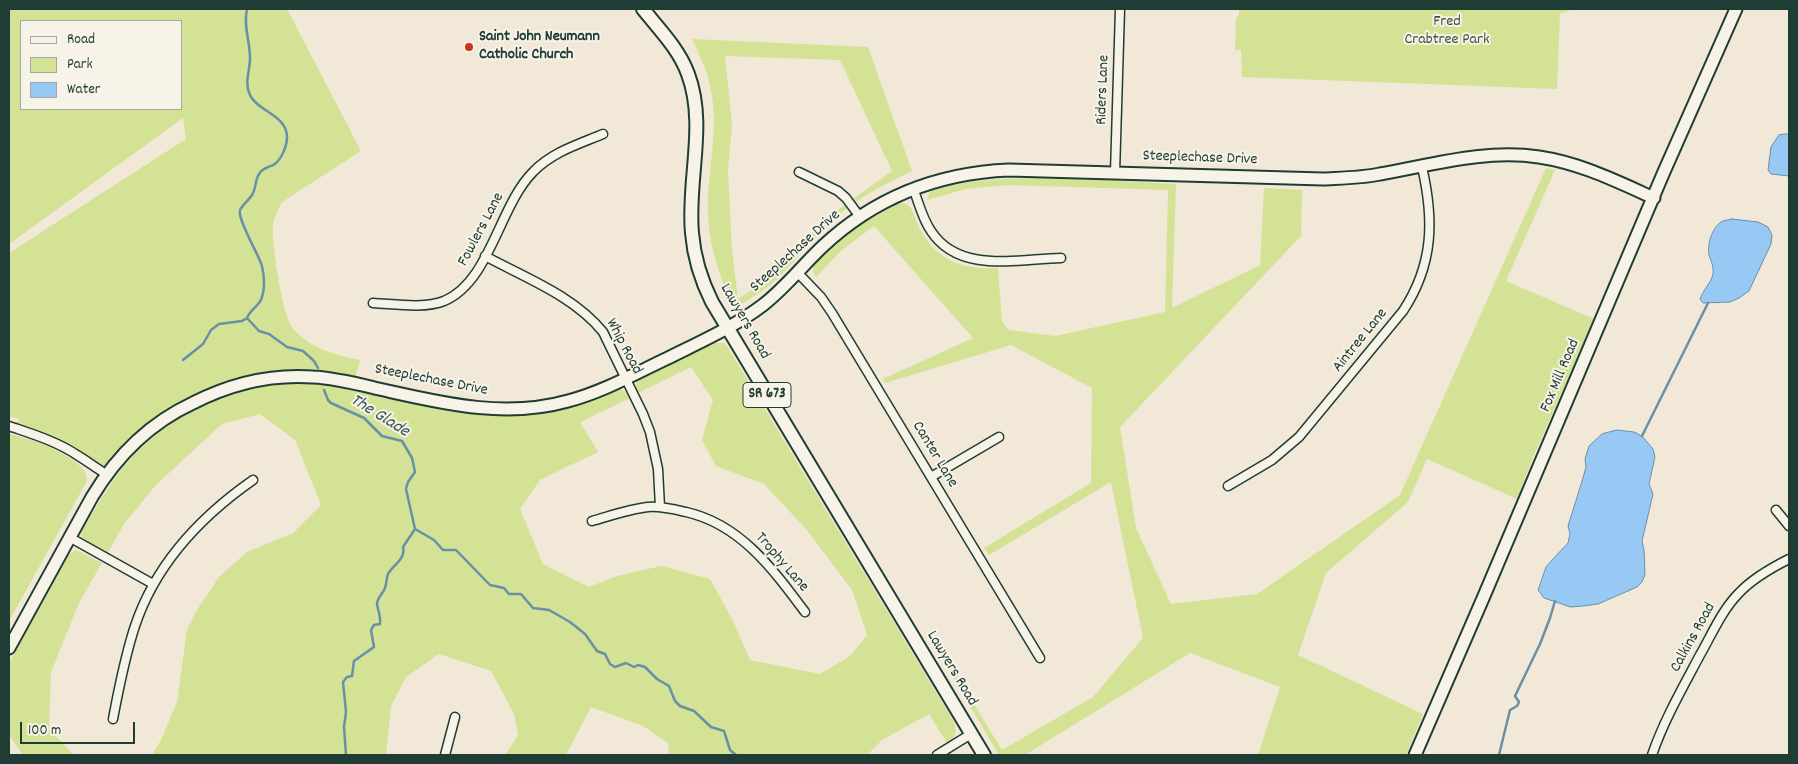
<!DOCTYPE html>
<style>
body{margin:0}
#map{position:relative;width:1798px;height:764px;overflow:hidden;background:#f2e8d7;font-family:Dekko,sans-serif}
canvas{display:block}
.frame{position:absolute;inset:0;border:10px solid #1f3d34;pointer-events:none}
.legend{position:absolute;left:20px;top:20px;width:162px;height:90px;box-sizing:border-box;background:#f7f3e8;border:1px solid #a1aaa0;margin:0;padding:6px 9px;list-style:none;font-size:15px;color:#1f3d34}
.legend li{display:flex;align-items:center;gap:10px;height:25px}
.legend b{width:25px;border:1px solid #a1aaa0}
.scale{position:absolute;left:20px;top:722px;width:115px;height:22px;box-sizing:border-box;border:2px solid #1f3d34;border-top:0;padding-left:6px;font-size:15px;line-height:18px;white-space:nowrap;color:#1f3d34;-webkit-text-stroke:4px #f7f3e8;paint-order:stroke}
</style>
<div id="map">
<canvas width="1798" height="764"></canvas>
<div class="frame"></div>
<ul class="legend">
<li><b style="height:6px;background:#f7f3e8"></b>Road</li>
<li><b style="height:14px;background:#d3e295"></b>Park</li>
<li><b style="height:14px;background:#98c8f4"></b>Water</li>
</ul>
<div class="scale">100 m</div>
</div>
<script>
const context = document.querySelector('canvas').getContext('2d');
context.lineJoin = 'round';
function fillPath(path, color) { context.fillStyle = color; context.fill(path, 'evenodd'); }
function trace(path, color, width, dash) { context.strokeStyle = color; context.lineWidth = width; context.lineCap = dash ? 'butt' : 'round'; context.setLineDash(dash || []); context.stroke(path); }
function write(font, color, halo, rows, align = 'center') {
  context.font = font + ' Dekko,sans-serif'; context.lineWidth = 4; context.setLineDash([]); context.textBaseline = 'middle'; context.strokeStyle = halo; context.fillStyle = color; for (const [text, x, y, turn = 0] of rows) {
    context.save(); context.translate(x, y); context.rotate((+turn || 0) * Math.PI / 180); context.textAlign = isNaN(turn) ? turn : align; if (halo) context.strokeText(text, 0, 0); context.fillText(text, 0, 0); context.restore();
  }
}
const green = new Path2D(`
 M9 9H287L361 151 282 202C278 210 274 217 273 226 271 242 283 316 292 327 308 348 335 355 360 360L355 378 265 379 185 407 106 474 76 454 12 427 20 419 9 416V253L186 139 183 118 9 244ZM21 21H181V109H21Z
 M1239 9H1573L1560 14 1557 89 1242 77 1241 50H1235L1236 18 1239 15Z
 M692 39 868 47 912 171C885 184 857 198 834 219 813 237 796 261 776 280 763 291 749 300 734 308 717 272 706 237 708 197 710 162 718 125 711 90 708 72 699 55 692 39ZM725 56 840 60 892 171 824 220 775 274 738 299 732 250 728 171 732 125Z
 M1546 168 1555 170 1506 281 1594 319 1533 457 1517 499 1427 459 1408 502 1326 573 1298 655 1423 714 1406 755H1258L1280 687 1190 653 1025 755H999L958 686 941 650 1002 750 1093 697 1143 638 1111 482 989 555 984 548 1091 483 1092 388 1011 345 885 383 883 379 973 338 874 226 842 250 816 277 813 271 814 265 825 253 857 227 897 204C901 203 904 203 908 205 914 210 916 222 920 229 925 239 933 249 943 256 959 267 978 269 998 268L1002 322 1009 330 1055 336 1165 312 1168 190 1007 185 966 189 927 200 930 192 934 189C1013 170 1095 181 1176 184L1172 308 1260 265 1264 188 1302 190 1301 236 1120 427 1136 528 1171 604 1257 594 1400 495Z
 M713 343H724L727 346 954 722C957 732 957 737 947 743L929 714 882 740 867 755H669L668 743 643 726 591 707 566 755H505L518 736 514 714 491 671 439 654 406 677 391 706 386 755H152L161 740 177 702 187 630 197 610 219 577 247 552 293 533 321 505 295 440 260 414 222 424 156 485 124 524 107 554 83 540 81 535 82 530C95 509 108 486 124 466 177 404 248 378 328 383L497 414 614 388C622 389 625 391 630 398L580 422 598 452 540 480 520 509 543 564 589 587 617 576 661 566 710 579 732 619 750 660 820 674 850 656 867 635 852 590 806 529 764 484 716 466 702 440 713 400 691 367 638 393C636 387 635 382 641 377Z
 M9 434C27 437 91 459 87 481L9 621Z
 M76 550 102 563 79 603 51 672 49 729 74 755H23L9 735V663L68 555Z`);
const water = new Path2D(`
 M1789 134V176L1771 174 1768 170 1771 147 1779 135Z
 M1732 219 1758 222 1768 227 1772 235 1771 244 1749 291 1739 298 1730 302 1703 303 1700 299C1703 290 1711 283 1713 274 1714 267 1711 261 1709 255 1707 244 1712 228 1721 222 1724 220 1729 220 1732 219Z
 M1617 430 1634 432 1642 436 1653 449 1655 457 1649 484 1653 494 1642 541 1644 550 1645 575 1642 582 1637 587 1598 604 1583 606 1570 607 1562 604 1544 598 1538 590 1546 567 1552 560 1568 543 1570 534 1568 526 1583 478 1586 467 1585 459 1589 446 1602 434Z`);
const stream = new Path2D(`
 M247 9C243 26 250 41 250 58 250 71 244 83 250 95 257 111 287 115 287 137 287 146 282 158 275 164 270 167 262 168 259 174 255 180 256 189 252 195 249 200 243 204 240 210 237 219 259 255 262 266 264 275 265 288 262 297 260 306 250 309 247 318
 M247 318 259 331 269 334 287 347 303 351 314 361 318 368
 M183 360 203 344 211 330 219 324 242 321 247 318
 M324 390 328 400 331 403 364 418 382 436 402 441 412 458 415 472 408 482 406 489 415 529 434 540 443 550H456L490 585 504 588 509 594H521L533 608 549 610 570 622 585 634 597 651 605 654 610 664 615 667 626 663 634 667 638 665 645 667 657 679 669 686 675 701 680 706 694 711 711 727 724 731 730 750 736 755
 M1642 436 1708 303
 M346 755 344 727 346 712 343 682 347 677 352 676 354 661 374 647 371 630 374 625 380 624C381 616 378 611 377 604 377 599 382 594 384 590 387 585 386 579 388 574 393 565 406 559 403 547L415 529
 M1499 755 1510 710 1517 706 1519 702 1515 696 1540 644 1550 618 1555 601`);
const street = new Path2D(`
 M799 172 838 191 846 198 860 217
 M1115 173 1120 9
 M913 188C919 203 922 218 931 231 959 274 1017 259 1061 258
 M485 256C526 278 574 296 603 332L643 414 650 432 658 469 660 507
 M797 272 821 297 832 313 1040 658
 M373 303C395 304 423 309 444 301 490 282 499 206 533 172 552 152 579 144 603 134
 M9 426C32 434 56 441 77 455 87 461 96 468 106 474
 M931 477 999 437
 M1228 486 1272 460 1299 437 1403 311C1434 264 1434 219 1422 167
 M1776 510 1789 526
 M592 521C610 516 629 509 648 507 661 506 673 509 686 512 740 524 773 569 805 612
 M69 537 153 584
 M113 719C119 687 125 656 135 626 156 563 200 517 253 480
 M445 755 455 717
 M937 755 971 734
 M1652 755C1664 720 1683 687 1700 655 1712 634 1722 610 1739 593 1753 578 1771 568 1789 559`);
const secondary = new Path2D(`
 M9 648 92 497C116 457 150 423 193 403 230 384 271 374 313 377 335 378 358 384 379 389 442 403 504 419 568 401 603 392 636 373 668 358 700 342 734 327 763 305 785 288 802 266 822 247 874 198 938 173 1009 170L1323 179C1342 178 1361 178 1380 174 1432 165 1485 149 1539 157 1580 163 1616 181 1654 198
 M1415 755 1484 596 1663 174 1736 9`);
const primary = new Path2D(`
 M643 9C659 29 679 49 688 74 707 125 687 180 692 233 694 258 701 280 712 302L984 755`);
const markers = [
 [469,47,5,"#c8321e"]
];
const shields = [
 [767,395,48]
];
const shieldNames = [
 ["SR 673",767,395]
];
const parkNames = [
 ["Fred",1447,23],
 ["Crabtree Park",1447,41]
];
const poiNames = [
 ["Saint John Neumann",479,38],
 ["Catholic Church",479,56]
];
const streetNames = [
 ["Riders Lane",1104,90,-88],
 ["Steeplechase Drive",1200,159,2],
 ["Fowlers Lane",482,230,-62],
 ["Steeplechase Drive",796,252,-42],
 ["Lawyers Road",744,322,60],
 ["Aintree Lane",1361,341,-51],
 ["Whip Road",623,347,62],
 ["Fox Mill Road",1561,376,-67],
 ["Steeplechase Drive",431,381,11],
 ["Canter Lane",934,455,59],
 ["Trophy Lane",781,563,49],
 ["Calkins Road",1694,638,-61],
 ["Lawyers Road",951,669,59]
];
const waterNames = [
 ["The Glade",379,417,32]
];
fillPath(green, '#d3e295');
fillPath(water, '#98c8f4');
trace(water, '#6890a7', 1);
trace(stream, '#6890a7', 2.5);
trace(street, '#1f3d34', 11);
trace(secondary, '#1f3d34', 15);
trace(primary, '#1f3d34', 16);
trace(street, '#f7f3e8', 8);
trace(secondary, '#f7f3e8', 11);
trace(primary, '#f7f3e8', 12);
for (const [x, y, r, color] of markers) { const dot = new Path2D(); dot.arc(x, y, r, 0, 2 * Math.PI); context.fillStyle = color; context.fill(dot); trace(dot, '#f7f3e8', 2); }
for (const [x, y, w] of shields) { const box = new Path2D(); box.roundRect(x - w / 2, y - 12.5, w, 25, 4); context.fillStyle = '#f7f3e8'; context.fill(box); trace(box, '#1f3d34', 1); }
write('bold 15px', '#1f3d34', null, shieldNames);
write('16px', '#3a5643', '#f7f3e8', parkNames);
write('bold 16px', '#1f3d34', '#f7f3e8', poiNames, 'left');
write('16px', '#1f3d34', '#f7f3e8', streetNames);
write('italic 18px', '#37595a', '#f7f3e8', waterNames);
</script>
